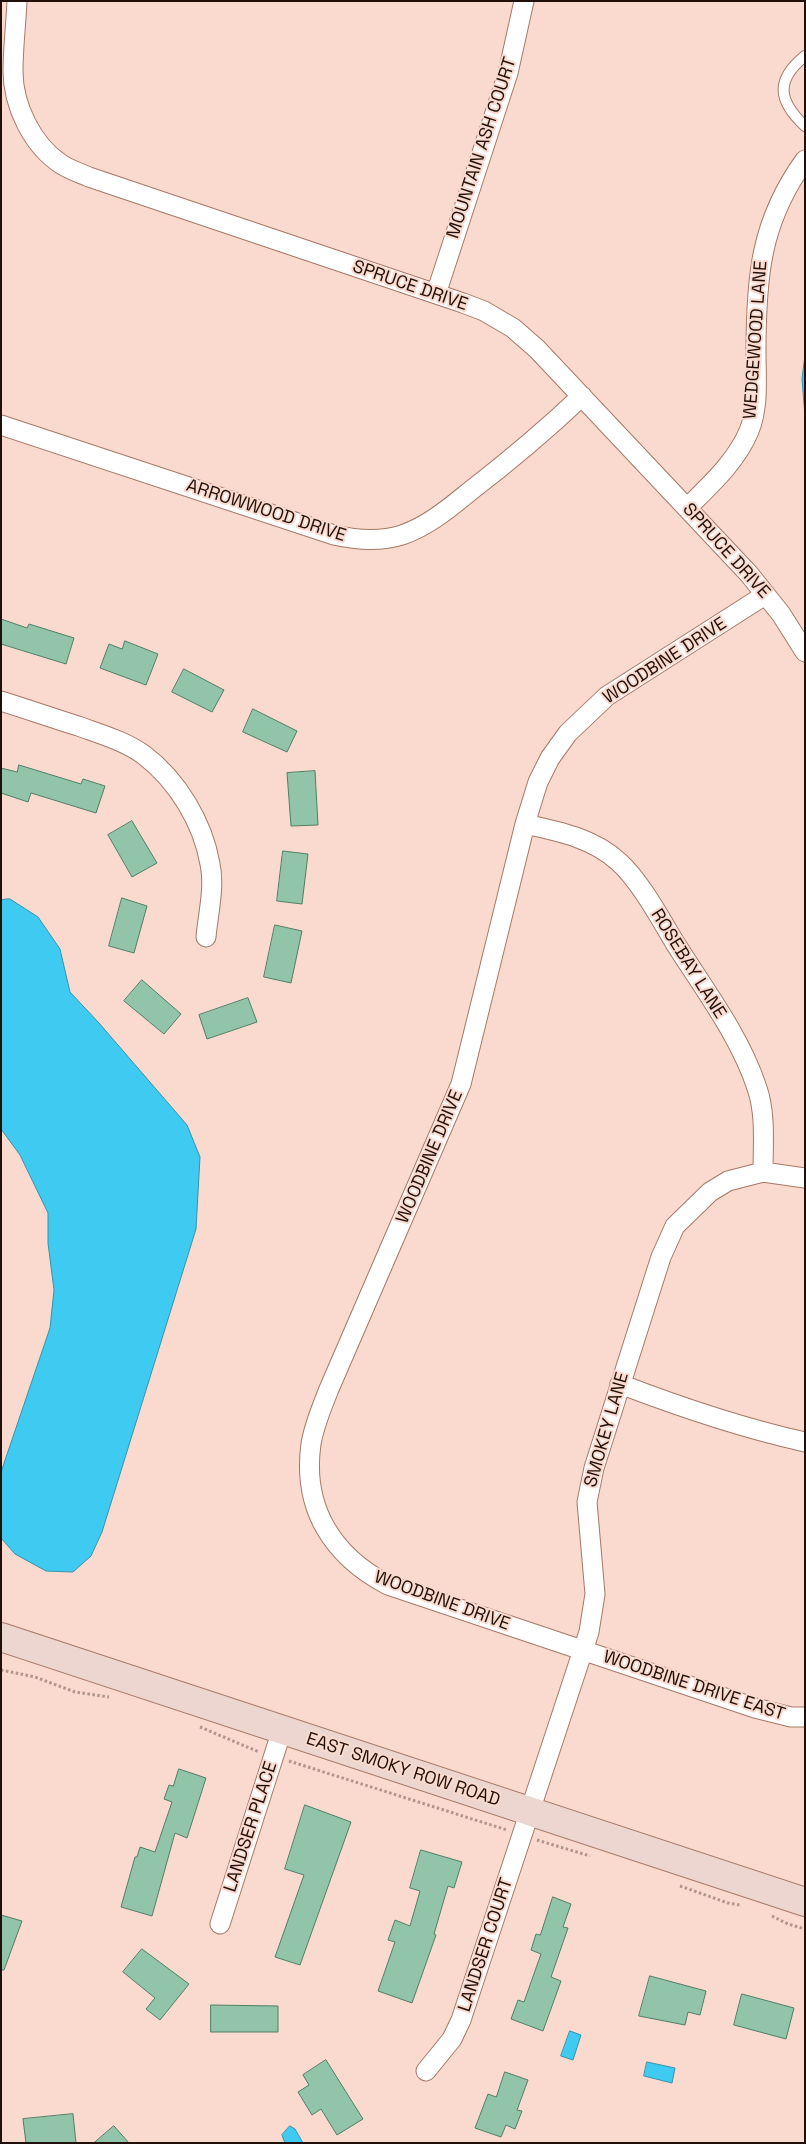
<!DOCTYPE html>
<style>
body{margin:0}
#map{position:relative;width:806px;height:2144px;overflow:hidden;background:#fadace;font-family:"Space Grotesk",sans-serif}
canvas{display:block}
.frame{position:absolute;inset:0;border:2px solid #211009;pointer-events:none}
</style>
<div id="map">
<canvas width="806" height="2144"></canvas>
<div class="frame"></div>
</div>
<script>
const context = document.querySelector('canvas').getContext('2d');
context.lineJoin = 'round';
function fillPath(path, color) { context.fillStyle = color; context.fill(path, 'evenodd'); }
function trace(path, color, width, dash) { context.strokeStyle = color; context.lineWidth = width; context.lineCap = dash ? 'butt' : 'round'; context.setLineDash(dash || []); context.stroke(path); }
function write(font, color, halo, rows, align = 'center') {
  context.font = font + ' "Space Grotesk",sans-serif'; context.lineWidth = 4; context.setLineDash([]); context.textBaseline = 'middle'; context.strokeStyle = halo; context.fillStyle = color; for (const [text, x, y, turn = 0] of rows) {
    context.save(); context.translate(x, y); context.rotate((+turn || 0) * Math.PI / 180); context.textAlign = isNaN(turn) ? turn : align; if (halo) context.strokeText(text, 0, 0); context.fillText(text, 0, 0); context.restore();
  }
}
const water = new Path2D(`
 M805 356V416L802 379Z
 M10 899 38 917 60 949 70 992 99 1023 187 1125 200 1157 196 1229 102 1532 91 1556 73 1572 46 1571 15 1554 1 1538V1472L50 1328 54 1290 48 1243V1213L20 1155 1 1129V900Z
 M570 2031 581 2035 573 2060 561 2056Z
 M647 2062 675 2068 672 2083 644 2076Z
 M290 2126 295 2129 303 2143H285L282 2135Z`);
const building = new Path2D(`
 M1 619 27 628 29 624 74 638 66 664 1 644Z
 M125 641 158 654 146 685 100 668 109 644 122 649Z
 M184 669 224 690 212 712 172 692Z
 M253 709 297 731 287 752 243 732Z
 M19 765 81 784 83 779 105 786 96 813 31 793 28 802 1 793V768L17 772Z
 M315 771 318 825 291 826 287 773Z
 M132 821 157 863 132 877 108 835Z
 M283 851 308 854 302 904 277 901Z
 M122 898 147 906 134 953 109 946Z
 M275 925 302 931 291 983 264 977Z
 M142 980 181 1014 164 1034 124 1001Z
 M248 998 257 1022 207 1039 199 1015Z
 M179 1769 206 1778 187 1838 175 1833 152 1916 121 1907 135 1857H137L140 1847 155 1852 172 1802 164 1799 169 1785 173 1786Z
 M305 1805 351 1822 300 1965 275 1957 304 1875 285 1869Z
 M421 1850 462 1862 454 1888 448 1886 434 1934 436 1935 412 2003 378 1991 395 1942 388 1940 395 1920 410 1926 420 1891 410 1888Z
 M553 1897 571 1904 563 1927 568 1928 551 1977 561 1981 543 2031 511 2019 518 2000 524 2002 541 1954 531 1950 536 1934 540 1935Z
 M1 1915 22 1921 4 1970H1Z
 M142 1949 189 1984 160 2020 146 2009 155 1998 123 1972Z
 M650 1976 706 1991 700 2015 688 2012 685 2025 639 2016Z
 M742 1994 794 2008 786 2039 734 2025Z
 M211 2005 278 2006V2032H211Z
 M326 2060 363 2119 337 2135 321 2109 312 2115 298 2092 309 2085 303 2075Z
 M505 2072 528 2080 517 2110 522 2111 515 2129 506 2125 501 2137 475 2128 488 2094 496 2097Z
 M73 2114 76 2143H26L23 2119Z
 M114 2126 129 2143H94Z`);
const path = new Path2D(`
 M1 1670 35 1677 75 1692 109 1697
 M200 1727 259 1752
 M289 1761 507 1830
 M537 1840 590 1856
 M680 1886 728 1903 740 1905
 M772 1916 788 1924 805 1929`);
const lane = new Path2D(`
 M805 56C775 80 778 101 805 126`);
const street = new Path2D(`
 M17 1C16 24 13 48 13 71 13 105 32 145 61 164 70 170 80 173 89 177L463 303 484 311 513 328 537 349 749 574 781 614 805 652
 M436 294 508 73 524 1
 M1 425 334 535C356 540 380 542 402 535 428 526 448 509 469 492 508 462 546 430 582 396
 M687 508C710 485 736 462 749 431 759 407 756 378 756 352 756 278 760 222 805 160
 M765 595 607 696 568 733 550 758 538 782 525 824 461 1084 329 1389C322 1407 314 1425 311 1444 302 1509 333 1556 388 1585L755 1708 791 1717H805
 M1 701C27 709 52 718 78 726 100 734 125 741 144 755 178 781 203 823 210 864 215 887 208 914 206 937
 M525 824C558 831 593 838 619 862 640 881 660 918 675 943 704 989 740 1036 757 1088 766 1114 763 1145 763 1172
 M620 1384C680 1407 742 1428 805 1442
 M220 1924 282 1730
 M426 2071 452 2039 461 2020 589 1632 595 1594 587 1502 594 1468 661 1257 675 1226 710 1192 728 1181 763 1172 805 1178`);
const secondary = new Path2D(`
 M1 1637 805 1902`);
const streetNames = [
 ["MOUNTAIN ASH COURT",482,148,-72],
 ["SPRUCE DRIVE",410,286,19],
 ["WEDGEWOOD LANE",756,340,-86],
 ["ARROWWOOD DRIVE",266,511,18],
 ["SPRUCE DRIVE",726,551,48],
 ["WOODBINE DRIVE",665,661,-33],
 ["ROSEBAY LANE",688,964,58],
 ["WOODBINE DRIVE",430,1157,-67],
 ["SMOKEY LANE",607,1430,-74],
 ["WOODBINE DRIVE",442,1601,20],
 ["WOODBINE DRIVE EAST",694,1686,18],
 ["EAST SMOKY ROW ROAD",403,1770,18],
 ["LANDSER PLACE",251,1827,-72],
 ["LANDSER COURT",486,1945,-72]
];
fillPath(water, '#3fcaf1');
trace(water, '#3692ab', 1);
fillPath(building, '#92c4aa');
trace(building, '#4f7e66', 1);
trace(lane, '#a77867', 12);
trace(street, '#a77867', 21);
trace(secondary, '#a77867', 30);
trace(path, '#b0958b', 3, [2.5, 2.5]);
trace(lane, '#fff', 10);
trace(street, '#fff', 19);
trace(secondary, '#ecd6cf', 28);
write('18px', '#211009', '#fadace', streetNames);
</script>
